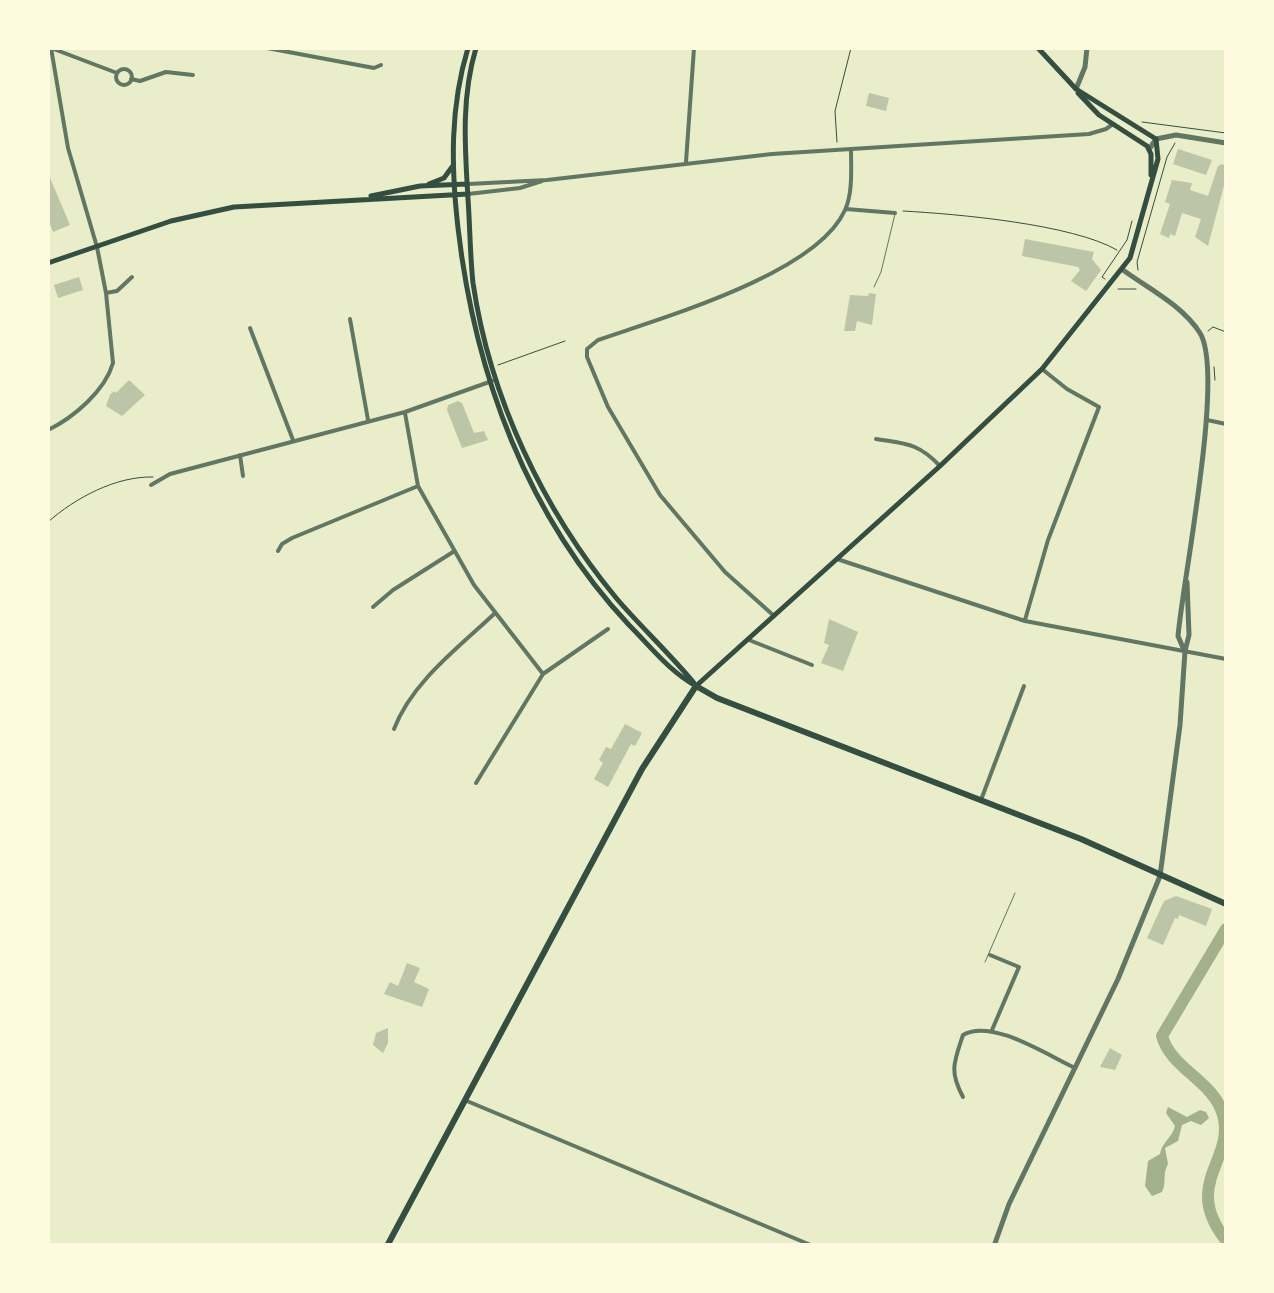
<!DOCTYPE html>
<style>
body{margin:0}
#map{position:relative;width:1274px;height:1293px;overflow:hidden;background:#e9edc9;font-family:Georgia,serif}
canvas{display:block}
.frame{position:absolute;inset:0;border:50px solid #fefae0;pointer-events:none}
</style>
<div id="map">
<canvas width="1274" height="1293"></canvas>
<div class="frame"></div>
</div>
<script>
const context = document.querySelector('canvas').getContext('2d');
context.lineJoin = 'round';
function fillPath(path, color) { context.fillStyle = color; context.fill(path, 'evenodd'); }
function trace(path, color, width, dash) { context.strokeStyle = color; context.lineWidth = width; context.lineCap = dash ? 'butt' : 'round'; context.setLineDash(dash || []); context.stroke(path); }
const water = new Path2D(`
 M1168 1107 1187 1117 1200 1110 1206 1112 1209 1118 1201 1125 1191 1121 1182 1125 1178 1141 1165 1148 1168 1164C1162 1174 1167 1182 1162 1192L1152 1196 1145 1186 1148 1161 1160 1154C1162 1142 1172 1138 1175 1126L1166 1113Z`);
const river = new Path2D(`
 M1226 929 1162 1036C1171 1069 1214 1081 1223 1115 1236 1159 1181 1184 1226 1240`);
const building = new Path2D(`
 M869 93 889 98 886 111 866 106Z
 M1178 149 1212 160 1206 175 1173 164Z
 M1222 164 1226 166V178L1208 246 1195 237 1201 219 1182 213 1175 236 1170 234 1169 238 1160 234 1170 204 1165 202 1172 180 1192 183 1190 190 1208 196 1218 166Z
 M48 173 70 225 53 232 48 219Z
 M1025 239 1094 252 1092 259 1101 270 1086 291 1071 281 1080 270 1078 267 1022 256Z
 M79 277 83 290 58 298 54 285Z
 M869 293 876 294 872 325 857 321 855 331H844L850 295 868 296Z
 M129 380 145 395 122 416 106 406 110 395 114 391 116 393Z
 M458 401 462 403 474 433 484 431 488 440 462 448 447 410 448 405Z
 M829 619 858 632 843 671 821 663 829 645 824 643Z
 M625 724 642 733 635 746 631 744 608 787 594 779 603 763 599 760 606 747 611 749Z
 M1176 896 1212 909 1206 926 1179 915 1178 919 1175 918 1163 945 1147 938 1164 901Z
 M407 963 420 968 414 982 429 989 422 1007 384 994 390 982 398 986Z
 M388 1028V1043L383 1053 373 1045 376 1033Z
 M1110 1048 1122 1055 1115 1070 1100 1067Z`);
const path = new Path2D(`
 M1142 122 1226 133
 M837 142 835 111 851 48
 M903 211C957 214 1072 224 1117 250
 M1138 270 1137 262 1167 157 1175 143
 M1105 279 1102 277 1127 240 1132 221
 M1118 289H1136
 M1208 331 1213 327 1226 332
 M498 365 565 341
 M1214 367 1215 380
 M48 522C75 498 116 476 153 477`);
const service = new Path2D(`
 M874 287 881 272 895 214
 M985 962 1015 893`);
const minor = new Path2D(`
 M51 48 117 73
 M267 48 374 68 381 65
 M116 77a8 8 0 1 1 16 0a8 8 0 1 1-16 0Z
 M131 79 140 81 166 72 193 75
 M686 162 694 48
 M468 184 547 180 772 154 1089 134 1106 129 1113 124
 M468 194 520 188 542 181
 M846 209 895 213
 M106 293 117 291 132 277
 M350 319 368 420
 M250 328 293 440
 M405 413 418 486 474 585 543 674
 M1207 420 1226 424
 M48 430C73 418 105 391 113 363L106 293 97 247 68 148 51 48
 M876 439C907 444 918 443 940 466
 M240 455 243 476
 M151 485 170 474 405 412 492 381
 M278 551 282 544 292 538 418 486
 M837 559 1025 621 1226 659
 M373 607 393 590 453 552
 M773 615 725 572 660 495 608 407 587 357V349L598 340C661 318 817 274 845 210 853 193 851 168 851 149
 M1025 620 1048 540 1099 407 1067 389 1042 369
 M749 640 812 665
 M394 729C412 682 458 648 494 614
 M476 783 543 674 608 629
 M981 800 1024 686
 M990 955 1019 967 992 1030
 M963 1097C949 1071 954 1062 963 1035 991 1018 1047 1055 1075 1068
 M467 1101 813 1246`);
const tertiary = new Path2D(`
 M1076 89 1085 67 1087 48
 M1150 148 1156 139 1176 135 1226 143
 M1123 270C1149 289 1182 305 1200 333 1225 374 1183 578 1178 636L1184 650
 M994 1246 1009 1204 1118 979 1160 876 1180 725 1185 651 1189 635 1187 582`);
const secondary = new Path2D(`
 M468 48C450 107 451 166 458 228 475 375 527 516 629 625 651 647 669 671 696 686
 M476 48C461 98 465 148 468 199 470 227 470 255 473 283 490 398 543 510 617 599 642 628 670 654 694 683
 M1038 48 1076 89 1156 139
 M1078 93 1099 115 1147 146 1151 154V175
 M429 184 444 178 452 167
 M371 196 420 186 467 184
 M48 263 171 221 234 207 468 194
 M696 686 940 466 1042 369 1130 258 1158 159 1156 139`);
const primary = new Path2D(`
 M387 1246 642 769 696 686 717 698 1081 839 1226 904`);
fillPath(water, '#a3b18a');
trace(river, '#a3b18a', 12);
fillPath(building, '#bcc5a7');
trace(path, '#344e41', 1);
trace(service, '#617663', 1);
trace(minor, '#617663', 4);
trace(tertiary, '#617663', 5);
trace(secondary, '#344e41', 5);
trace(primary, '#344e41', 6);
</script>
